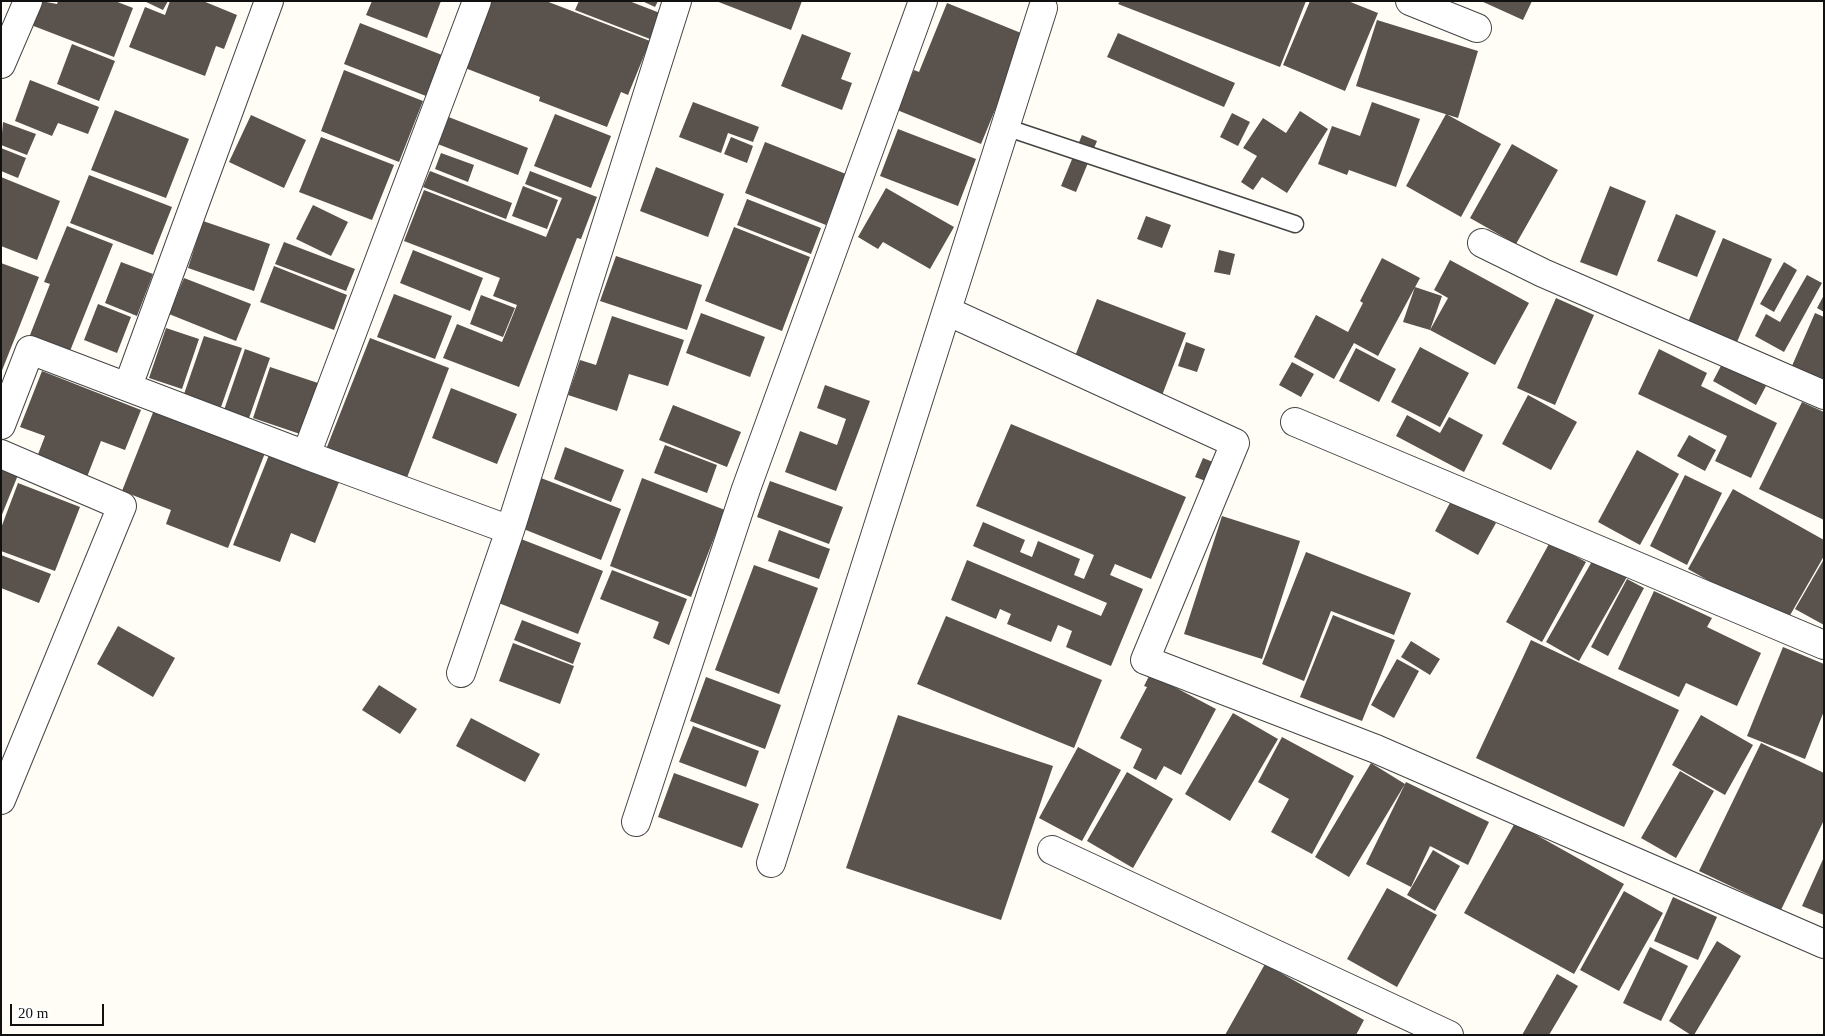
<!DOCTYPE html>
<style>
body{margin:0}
#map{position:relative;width:1825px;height:1036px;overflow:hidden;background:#fffdf5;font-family:"Times New Roman",serif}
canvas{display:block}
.frame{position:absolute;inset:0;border:2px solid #111;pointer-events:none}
.scale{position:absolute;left:10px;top:1004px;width:94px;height:22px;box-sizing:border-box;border:2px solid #111;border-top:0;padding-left:6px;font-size:15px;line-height:18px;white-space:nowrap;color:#111;-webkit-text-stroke:4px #fff;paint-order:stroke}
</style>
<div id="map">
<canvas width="1825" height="1036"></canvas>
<div class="frame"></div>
<div class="scale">20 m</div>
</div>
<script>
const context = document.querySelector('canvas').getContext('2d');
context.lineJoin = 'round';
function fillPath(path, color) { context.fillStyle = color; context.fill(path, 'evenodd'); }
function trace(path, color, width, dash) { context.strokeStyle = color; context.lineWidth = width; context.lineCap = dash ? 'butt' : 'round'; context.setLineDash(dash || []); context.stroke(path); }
const building = new Path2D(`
 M41 1 57 4 58 1H115L133 8 114 57 31 25Z
 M144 1H168L163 10Z
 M170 1H203L237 15 224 49 216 46 205 76 129 47 145 7 165 15Z
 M372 1H441L427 38 366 15Z
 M491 1H546L650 41 628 95 621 92 607 127 539 101 540 97 465 68Z
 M579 1H629L660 13 650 39 575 10Z
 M642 1H658L655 7Z
 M716 1H802L791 30Z
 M1120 1H1306L1280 67 1118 4Z
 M1310 1H1348L1378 13 1345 91 1283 65Z
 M1481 1H1532L1523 20Z
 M947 3 1026 35 981 144 897 110 914 70 919 72Z
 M1377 20 1478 51 1458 118 1356 86Z
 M360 23 442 55 426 96 344 64Z
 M1118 33 1235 83 1224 107 1107 57Z
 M802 34 851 53 841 79 852 83 842 110 781 86Z
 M72 44 115 61 99 101 57 84Z
 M344 70 423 101 399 162 321 131Z
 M30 80 99 107 88 134 58 123 52 136 15 121Z
 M693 102 759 127 753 142 728 133 721 153 679 137Z
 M1372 102 1420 119 1396 187 1349 170 1347 175 1318 164 1332 126 1360 136Z
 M115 110 189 139 166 198 91 170Z
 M1300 111 1328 129 1287 193 1262 177 1253 190 1241 182 1257 156 1243 148 1263 118 1286 133Z
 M1232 113 1250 122 1238 146 1220 137Z
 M555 114 611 136 591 188 534 166Z
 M1446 114 1501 144 1461 217 1406 186Z
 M251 115 306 140 284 188 229 162Z
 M446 116 528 148 518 175 435 143Z
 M3 122 36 134 27 155 1 145Z
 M898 129 976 159 958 206 880 176Z
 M1082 135 1097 141 1076 192 1061 186Z
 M321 137 394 165 372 220 299 192Z
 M731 137 753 146 747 163 724 154Z
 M765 142 846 174 826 225 745 193Z
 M1512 144 1558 170 1516 244 1470 218Z
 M1 148 26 158 18 178 1 171Z
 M441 153 474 165 468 182 435 169Z
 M656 167 724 194 708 237 640 211Z
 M430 171 512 203 506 219 423 187Z
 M530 171 597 197 581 239 577 238 519 387 443 358 457 324 502 342 517 305 493 296 500 278 404 241 424 190 546 237 562 198 525 184Z
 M89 175 172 207 153 255 70 223Z
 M1 177 60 201 37 260 1 246Z
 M523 186 558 200 547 229 512 216Z
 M1610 186 1646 201 1617 276 1580 262Z
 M886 188 954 227 930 269 883 242 878 249 858 237Z
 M747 199 821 228 811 254 737 225Z
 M313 205 348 222 331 256 296 239Z
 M1676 214 1716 231 1697 277 1657 261Z
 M1146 216 1171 225 1162 248 1137 239Z
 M203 221 270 244 254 291 188 268Z
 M67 226 113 244 70 351 30 335 50 284 44 282Z
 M734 227 810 257 782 331 705 301Z
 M1723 238 1772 259 1737 342 1688 322Z
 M284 242 355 269 346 291 275 264Z
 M413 250 483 278 470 311 400 283Z
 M1219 250 1235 254 1230 275 1214 272Z
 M616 256 702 285 687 330 600 301Z
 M1382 258 1420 278 1378 356 1354 343 1334 379 1294 357 1316 315 1348 332 1363 303 1360 301Z
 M1450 260 1529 303 1495 365 1430 330 1448 298 1434 290Z
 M121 262 153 274 137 316 105 303Z
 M1784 262 1797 270 1774 312 1760 304Z
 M1 263 39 277 1 373Z
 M274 266 347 295 334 330 260 302Z
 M1807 275 1822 283 1784 352 1755 336 1766 314 1780 322Z
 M184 278 251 304 236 341 169 314Z
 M1415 287 1442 296 1430 330 1403 322Z
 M394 294 452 316 435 359 377 337Z
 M481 295 515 308 503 337 470 324Z
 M1824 295V312L1817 308Z
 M1556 298 1594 315 1555 405 1517 388Z
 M1097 299 1186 333 1161 398 1072 364Z
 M98 304 131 317 117 353 84 340Z
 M701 313 765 337 750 377 686 353Z
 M1815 313 1824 317V391L1788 375Z
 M612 316 684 340 668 386 629 374 617 411 568 395 580 360 596 365Z
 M166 328 199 339 182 389 149 378Z
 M204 336 242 348 221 407 184 394Z
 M370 338 449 368 403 488 323 457Z
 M1186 342 1205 349 1197 372 1178 366Z
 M1420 347 1469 373 1440 427 1391 402Z
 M1356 348 1396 369 1379 402 1339 381Z
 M245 349 270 358 248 421 223 413Z
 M1659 349 1707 373 1701 386 1777 423 1751 478 1715 461 1727 436 1638 394Z
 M1292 362 1314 374 1301 397 1279 385Z
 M1723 362 1766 386 1756 405 1713 381Z
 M270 367 321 384 303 435 253 418Z
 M42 371 141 410 125 450 101 441 87 477 37 457 45 436 20 427Z
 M825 385 870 401 836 491 785 472 800 431 837 445 846 419 817 408Z
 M451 388 517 414 497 464 432 438Z
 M1528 395 1577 422 1551 470 1502 444Z
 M1802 402 1824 412V520L1759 489Z
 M673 405 741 432 727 467 659 440Z
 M154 410 265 453 228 548 166 524 171 510 122 491Z
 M1407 415 1440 433 1449 417 1483 435 1464 472 1396 436Z
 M1011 424 1186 497 1151 579 1115 564 1110 575 1143 589 1111 666 1066 647 1072 631 1058 625 1051 642 1007 624 1011 614 1000 609 996 619 951 600 967 560 1101 616 1107 603 973 546 983 522 1025 540 1020 552 1032 557 1038 541 1080 559 1074 575 1084 579 1094 555 976 506Z
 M1689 435 1716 450 1705 471 1677 456Z
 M665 445 717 465 707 493 654 473Z
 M565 447 624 470 611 502 554 479Z
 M271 450 341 477 315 543 291 533 280 562 233 545Z
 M1637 450 1679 474 1640 545 1598 522Z
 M1203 458 1223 466 1216 485 1195 477Z
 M1 469 18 475 1 517Z
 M1685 475 1722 493 1687 565 1650 546Z
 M541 478 621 509 601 560 521 528Z
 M642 478 725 510 691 597 610 566Z
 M770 481 843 507 829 544 757 517Z
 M18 483 80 507 55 571 1 551V528Z
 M1733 489 1824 540V556L1785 624 1688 569Z
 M1452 499 1496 523 1478 555 1435 531Z
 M1222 516 1300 541 1262 659 1184 634Z
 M779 530 830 549 819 579 768 561Z
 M521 539 603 571 578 634 496 602Z
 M1550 542 1586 562 1542 642 1506 622Z
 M1306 552 1411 593 1394 635 1331 611 1304 681 1262 664Z
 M1 555 51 574 39 603 1 588Z
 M1595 556 1628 575 1579 661 1546 642Z
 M1824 559V625L1795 609Z
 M754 565 818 588 779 694 715 670Z
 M612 570 687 599 669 645 653 638 659 622 600 599Z
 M1627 579 1644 588 1608 656 1591 647Z
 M1654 591 1712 618 1707 627 1761 653 1737 706 1686 683 1679 697 1618 669Z
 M1333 615 1395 640 1362 721 1300 697Z
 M946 616 1102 680 1074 748 917 684Z
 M522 620 581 643 573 664 514 640Z
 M118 626 175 658 153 697 97 664Z
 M1531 640 1679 710 1624 827 1476 758Z
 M1411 641 1440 659 1430 675 1401 657Z
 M513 643 574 666 560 704 499 681Z
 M1783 647 1824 664V711L1805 759 1747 736Z
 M1397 659 1419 671 1394 718 1371 705Z
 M1150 674 1216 709 1181 775 1164 766 1156 780 1133 768 1142 749 1120 738 1147 687 1144 686Z
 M706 677 781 705 765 749 690 721Z
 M379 685 417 709 400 734 362 710Z
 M1233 713 1278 739 1230 821 1185 794Z
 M898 715 1053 766 1001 920 846 868Z
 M1701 715 1753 745 1725 795 1672 765Z
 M471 718 540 754 525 782 456 746Z
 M693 726 759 751 746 787 679 762Z
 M1282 737 1354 776 1312 854 1271 832 1289 799 1258 782Z
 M1761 743 1824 773V820L1781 910 1699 871Z
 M1078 747 1121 770 1082 841 1039 818Z
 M1371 763 1405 784 1349 877 1315 857Z
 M1680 771 1714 791 1676 858 1641 838Z
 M1127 772 1173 799 1133 868 1087 841Z
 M674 773 759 804 742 848 658 817Z
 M1406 782 1489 822 1468 865 1430 846 1411 887 1366 864Z
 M1515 823 1624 884 1574 974 1464 913Z
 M1433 850 1460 866 1435 911 1407 895Z
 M1824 857V915L1802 906Z
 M1387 888 1437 915 1397 987 1347 959Z
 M1624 891 1663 913 1619 991 1580 970Z
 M1673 897 1717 917 1698 960 1654 941Z
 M1717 941 1741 956 1694 1035H1691L1669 1021Z
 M1650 947 1688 966 1661 1021 1623 1003Z
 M1265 964 1364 1020 1356 1035H1225Z
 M1557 974 1578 986 1549 1035H1522Z`);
const service = new Path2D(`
 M1005 127 1295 224`);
const minor = new Path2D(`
 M1410 1 1477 28
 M1 64 28 1
 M1482 243 1543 273 1824 395
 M947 311 1235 443 1145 660 1376 749 1824 944
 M128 386 269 1
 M1295 422 1824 645
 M1 425 30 350 306 455 477 1
 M1 454 122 506 1 800
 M306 455 510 530
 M461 673 510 530 677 1
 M636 822 746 489 923 1
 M1052 850 1449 1035
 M771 863 1043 8`);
fillPath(building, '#5a524d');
trace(service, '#444', 19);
trace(minor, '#444', 30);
trace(service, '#fff', 16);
trace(minor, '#fff', 28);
</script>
